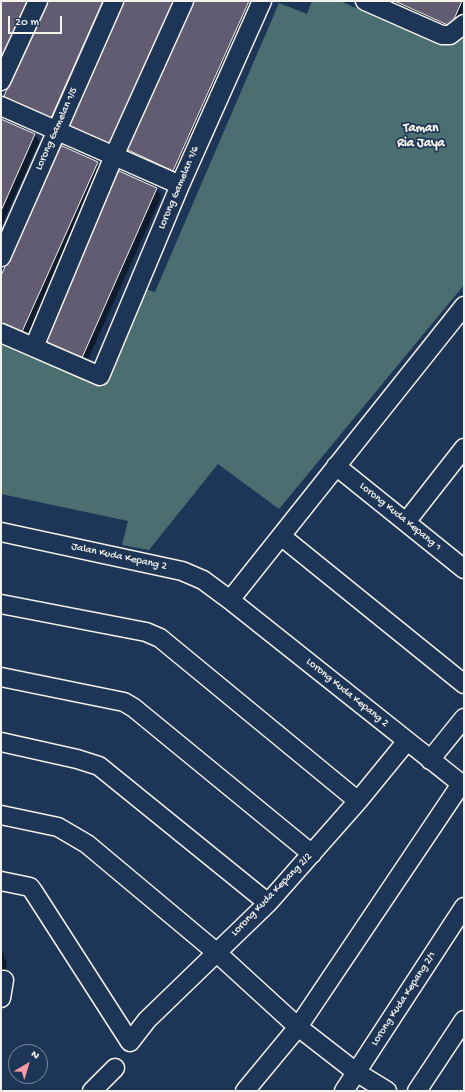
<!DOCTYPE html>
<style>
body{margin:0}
#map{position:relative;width:465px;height:1092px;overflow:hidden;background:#1d3557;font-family:"Gochi Hand",sans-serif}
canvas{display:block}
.frame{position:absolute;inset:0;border:2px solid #f4f1e8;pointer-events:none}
.north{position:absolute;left:8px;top:1044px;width:40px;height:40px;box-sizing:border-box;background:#1d3557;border:1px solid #738091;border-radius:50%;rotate:38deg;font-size:11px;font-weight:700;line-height:16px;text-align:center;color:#f4f1e8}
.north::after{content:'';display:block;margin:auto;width:14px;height:18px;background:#ff9aa2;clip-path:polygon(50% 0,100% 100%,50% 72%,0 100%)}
.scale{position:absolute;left:8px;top:16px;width:54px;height:18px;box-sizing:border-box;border:2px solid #f4f1e8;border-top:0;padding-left:5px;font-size:12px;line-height:14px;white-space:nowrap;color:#f4f1e8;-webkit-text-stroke:3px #1d3557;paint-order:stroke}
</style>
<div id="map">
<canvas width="465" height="1092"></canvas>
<div class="frame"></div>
<div class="north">N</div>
<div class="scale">20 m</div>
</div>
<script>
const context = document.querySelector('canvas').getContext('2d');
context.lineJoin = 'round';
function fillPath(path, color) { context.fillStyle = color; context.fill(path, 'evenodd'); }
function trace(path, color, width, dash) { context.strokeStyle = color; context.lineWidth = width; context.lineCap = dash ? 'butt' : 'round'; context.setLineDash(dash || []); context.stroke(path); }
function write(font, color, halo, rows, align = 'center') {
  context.font = font + ' "Gochi Hand",sans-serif'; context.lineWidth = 3.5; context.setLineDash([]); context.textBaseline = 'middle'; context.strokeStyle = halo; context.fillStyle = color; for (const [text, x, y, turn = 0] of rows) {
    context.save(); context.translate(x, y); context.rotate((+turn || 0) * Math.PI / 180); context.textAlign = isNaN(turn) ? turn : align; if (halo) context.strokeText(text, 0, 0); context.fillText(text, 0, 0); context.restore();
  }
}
const green = new Path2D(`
 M312 1H340L441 45 464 38V285L279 509 218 464 149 550 122 545 128 521 1 494V343L103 387 145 289 155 292 279 3 307 14Z`);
const shadow = new Path2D(`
 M47 1H110L55 125 9 104 5 97Z
 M193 1H256L177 177 132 157 127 149Z
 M384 1H464V14L456 33Z
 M1 120 35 135 39 142 1 227Z
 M97 163 102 171 26 341 1 330V279Z
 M119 172 157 189 161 197 85 366 48 350Z
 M1 948 7 963 3 987 1 986Z`);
const building = new Path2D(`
 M1 1H32L1 70Z
 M46 1H103L51 118 4 97Z
 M121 1H177L112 148 65 127Z
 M192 1H249L173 171 126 149Z
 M395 1H462L451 26Z
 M1 119 35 134 1 211Z
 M60 145 98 162 21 334 1 325V276Z
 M119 171 157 188 81 360 42 342Z`);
const minor = new Path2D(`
 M365 1 442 35H450L464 24
 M1 81 38 1
 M1 106 180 185
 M1 257 114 1
 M1 333 100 376 180 185 262 1
 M34 347 114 156 184 1
 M336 466 464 569
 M406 522 464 448
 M1 532 182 571 203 580 230 600 464 786
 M281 536 464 684
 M230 600 464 306
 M1 604 146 632 160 638 358 801
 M1 677 124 702 134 708 312 854
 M1 742 77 759 99 766 268 903
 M430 760 464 718
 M1 815 58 827 87 844 216 952 298 1027 356 1072 387 1091
 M1 881 30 887 33 891 130 1042 147 1020 268 903 358 801 407 741
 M1 998 4 980
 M92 1091 115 1068
 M245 1091 298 1027 461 784
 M344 1091 464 907
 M417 1091 464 1020`);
const streetNames = [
 ["Lorong Gamelan 1/5",57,129,-66],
 ["Lorong Gamelan 1/6",179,188,-67],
 ["Lorong Kuda Kepang 1",400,517,39],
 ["Jalan Kuda Kepang 2",119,557,12],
 ["Lorong Kuda Kepang 2",347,693,39],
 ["Lorong Kuda Kepang 2/2",272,895,-46],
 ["Lorong Kuda Kepang 2/1",404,999,-57]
];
const quarterNames = [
 ["Taman",421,129],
 ["Ria Jaya",421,144]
];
fillPath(green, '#4b6e70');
fillPath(shadow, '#0007');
fillPath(building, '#615c71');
trace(building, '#f4f1e8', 1);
trace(minor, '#f4f1e8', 21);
trace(minor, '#1d3557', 18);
write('11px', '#f4f1e8', '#1d3557', streetNames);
write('bold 13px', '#f4f1e8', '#1d3557', quarterNames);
</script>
